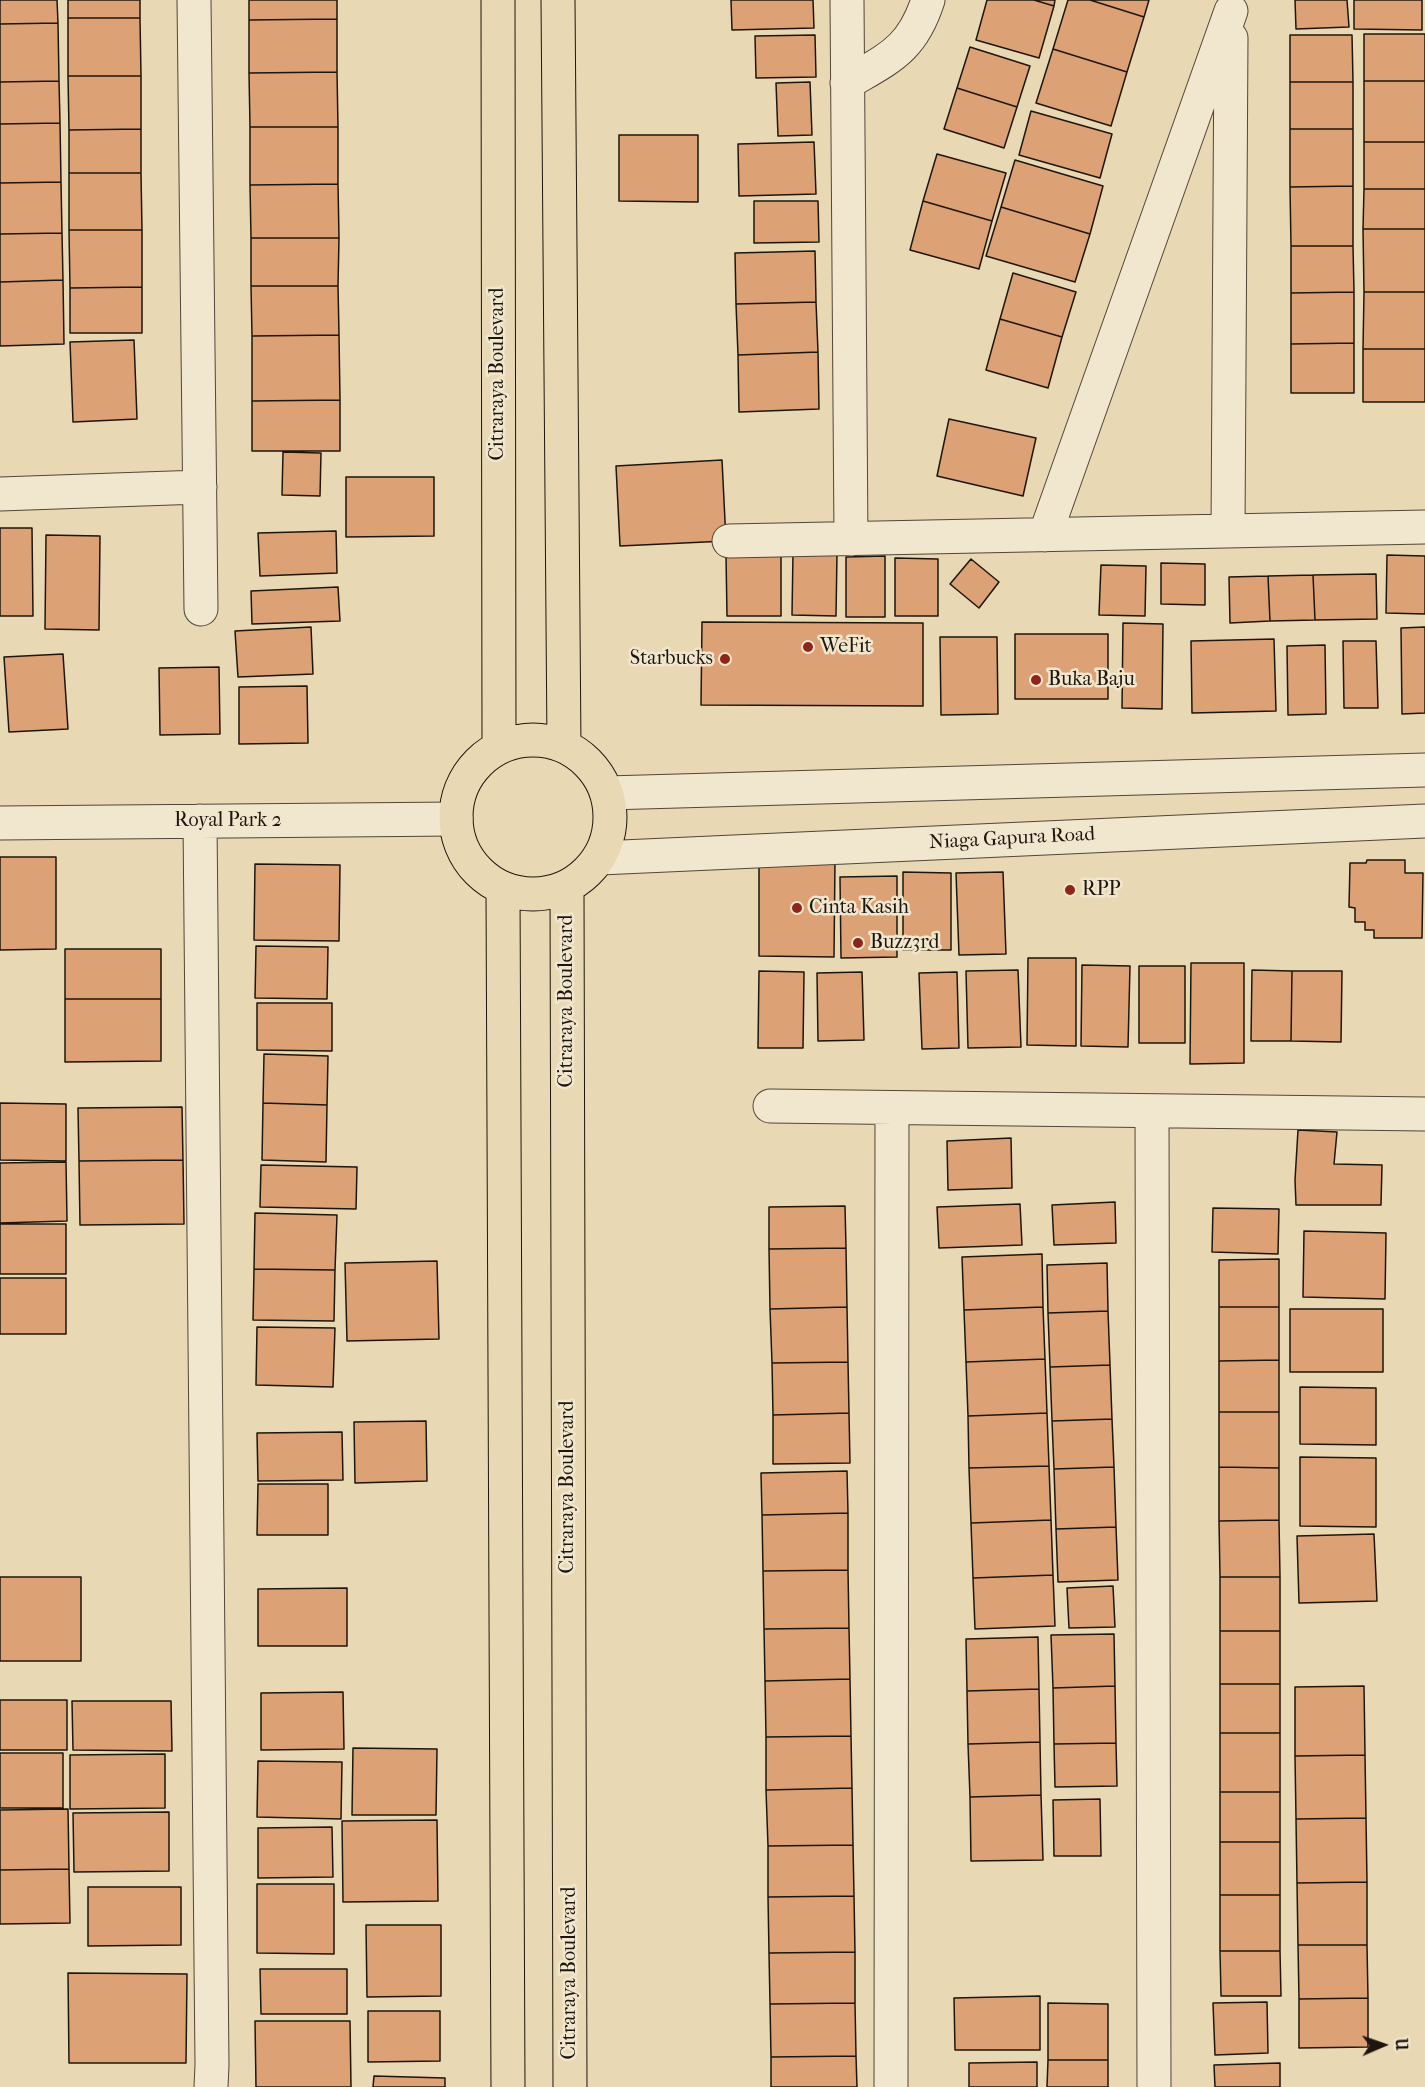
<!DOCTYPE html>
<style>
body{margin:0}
#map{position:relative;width:1425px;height:2087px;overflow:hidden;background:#e9d8b4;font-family:"IM FELL French Canon",serif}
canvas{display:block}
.north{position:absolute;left:1353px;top:2015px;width:60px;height:60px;-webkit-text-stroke:4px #f1e6ce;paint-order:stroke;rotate:88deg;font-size:16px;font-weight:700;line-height:24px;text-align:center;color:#1e160d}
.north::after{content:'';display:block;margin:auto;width:21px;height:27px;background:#1e160d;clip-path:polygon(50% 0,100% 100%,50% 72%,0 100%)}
</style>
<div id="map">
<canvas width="1425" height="2087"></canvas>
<div class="north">U</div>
</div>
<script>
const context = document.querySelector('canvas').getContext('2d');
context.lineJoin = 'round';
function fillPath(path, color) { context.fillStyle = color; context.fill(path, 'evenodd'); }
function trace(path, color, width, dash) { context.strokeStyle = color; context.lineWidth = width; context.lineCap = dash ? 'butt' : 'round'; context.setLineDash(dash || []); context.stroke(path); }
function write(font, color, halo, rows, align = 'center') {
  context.font = font + ' "IM FELL French Canon",serif'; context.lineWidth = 5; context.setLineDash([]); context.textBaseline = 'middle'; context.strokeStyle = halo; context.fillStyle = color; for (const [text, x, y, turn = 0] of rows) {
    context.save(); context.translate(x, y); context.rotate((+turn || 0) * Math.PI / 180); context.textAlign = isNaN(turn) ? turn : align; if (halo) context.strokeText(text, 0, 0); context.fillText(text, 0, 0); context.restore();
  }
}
const building = new Path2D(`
 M0 0H57L58 23 0 24Z
 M68 0H140V18H68Z
 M249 0H337V19L249 20Z
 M731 0H813L814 28 732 30Z
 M987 0H1034L1054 6 1039 58 976 40Z
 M1034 0H1055L1054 6Z
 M1068 0H1090L1144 17 1127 72 1053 49Z
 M1090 0H1149L1144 17Z
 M1295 0H1347L1349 27 1296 29Z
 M1354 0H1422V30L1354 29Z
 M68 18H140L141 76H68Z
 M337 19V72L249 73V20Z
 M58 23 59 81 0 82V24Z
 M1364 34H1425V81H1364Z
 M815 35 816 77 756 78 755 36Z
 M1290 35H1352L1353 82H1290Z
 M970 47 1030 66 1017 107 957 88Z
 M1053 49 1127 72 1111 126 1036 103Z
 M337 72 338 127H250L249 73Z
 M68 76H141V129L69 130Z
 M59 81 60 123 0 124V82Z
 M1364 81H1425V142H1364Z
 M810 82 812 135 778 136 776 83Z
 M1290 82H1353V129H1290Z
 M957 88 1017 107 1004 148 944 129Z
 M1031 111 1112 134 1100 178 1019 155Z
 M60 123 61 182 0 183V124Z
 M250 127H338V184L250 185Z
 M141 129V173H69V130Z
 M1290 129H1353V186L1290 187Z
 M619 135H698V202L619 201Z
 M814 142 816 194 739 196 738 144Z
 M1364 142H1425V189H1364Z
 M937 154 1006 173 992 221 923 201Z
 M1015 160 1103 186 1090 234 1001 207Z
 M69 173H141L142 230H69Z
 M61 182 62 233 0 234V183Z
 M338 184 339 238H251L250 185Z
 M1353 186V246H1291L1290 187Z
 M1364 189H1425V229H1363Z
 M754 201H818L819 242 754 243Z
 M923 201 992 221 979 269 910 250Z
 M1001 207 1090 234 1075 282 986 256Z
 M1363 229H1425V292H1364Z
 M69 230H142V287L70 288Z
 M62 233 63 280 0 282V234Z
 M251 238H339L338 286H251Z
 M1291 246H1353L1354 292 1291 293Z
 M815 251 816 302 736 304 735 253Z
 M1013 273 1076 292 1062 337 1000 319Z
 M63 280 64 344 0 346V282Z
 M251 286H338L339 335 252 336Z
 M142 287V333H70V288Z
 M1354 292V343L1291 344V293Z
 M1364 292H1425V349H1363Z
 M816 302 818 352 738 355 736 304Z
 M1000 319 1062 337 1048 388 986 370Z
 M339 335 340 400 252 401V336Z
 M134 340 137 419 73 422 70 342Z
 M1354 343V393H1291V344Z
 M1363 349H1425V402H1363Z
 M818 352 819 409 739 412 738 355Z
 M340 400V451H252V401Z
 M949 419 1036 438 1023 496 937 476Z
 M283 452 321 453 320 496 282 495Z
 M722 460 726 541 620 546 616 466Z
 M346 477H434V536L346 537Z
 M0 528H32L33 616H0Z
 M336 531 337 573 260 576 258 533Z
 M46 535 100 536 99 630 45 629Z
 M793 553H837L836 616 792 615Z
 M726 555H781V616H727Z
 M1387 555 1425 556V614L1386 613Z
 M885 556V617H846V557Z
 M895 558 938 559V616H895Z
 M971 559 999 582 979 608 950 584Z
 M1161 563 1205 564V605L1161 604Z
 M1101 565 1146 566 1145 616 1099 615Z
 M1376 574 1377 619 1315 620 1313 575Z
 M1313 575 1315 620 1270 621 1268 576Z
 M1268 576 1270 621 1230 623 1229 577Z
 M338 587 340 621 252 624 251 591Z
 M702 622 923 623V706L701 705Z
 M1123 623 1163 624 1162 709 1122 708Z
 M311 627 313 674 238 677 235 631Z
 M1425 627V713L1402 714 1401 628Z
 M1015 634H1108V699H1015Z
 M940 637H997L998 714 941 715Z
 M1274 639 1276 711 1192 713 1191 641Z
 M1343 641H1376L1378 708H1344Z
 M1325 645 1326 714 1288 715 1287 646Z
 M63 654 68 729 9 732 4 657Z
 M219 667 220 734 160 735 159 668Z
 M307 686 308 743 239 744V687Z
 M0 857H56V949L0 950Z
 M759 859 835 860 834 957 759 956Z
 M1367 860H1405V873H1423L1422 938H1374V930H1365V922H1355V908L1349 907 1350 863H1366Z
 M255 864 340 865 339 941 254 940Z
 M903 872 951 873V950H903Z
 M1003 872 1006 954 959 955 956 873Z
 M897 876V957L841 958 840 877Z
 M256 946 328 947 327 999 255 998Z
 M65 949H161V999H65Z
 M1028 958H1076V1046L1027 1045Z
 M1191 963H1244V1063L1190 1064Z
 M1082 965 1130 966 1128 1047 1081 1046Z
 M1139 966H1185V1043H1139Z
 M1018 970 1021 1047 968 1048 966 971Z
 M1252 970 1292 971 1291 1041H1251Z
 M759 971 804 972 803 1048H758Z
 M1292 971H1342L1341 1042 1291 1041Z
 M862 972 864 1040 818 1041 817 973Z
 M957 972 959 1048 922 1049 919 973Z
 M65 999H161V1061L65 1062Z
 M257 1003H332V1051L257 1050Z
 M264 1054 328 1056 327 1105 263 1103Z
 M0 1103 66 1104V1161L0 1160Z
 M263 1103 327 1105 326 1162 262 1160Z
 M182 1107 183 1160 79 1161 78 1108Z
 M1298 1130 1337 1132 1334 1164 1382 1165 1381 1205H1296L1295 1180Z
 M1011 1138 1012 1188 948 1190 947 1141Z
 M183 1160 184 1224 80 1225 79 1161Z
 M66 1162 67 1221 0 1223V1163Z
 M261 1165 357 1167 356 1209 260 1207Z
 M1115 1202 1116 1243 1054 1245 1052 1205Z
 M1020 1204 1022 1245 939 1248 937 1207Z
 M845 1206 846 1248 769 1249V1207Z
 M1213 1208 1279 1209 1278 1254 1212 1252Z
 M255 1213 337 1215 335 1270 254 1269Z
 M0 1224H66V1274H0Z
 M1304 1231 1386 1233 1385 1299 1303 1297Z
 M846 1248 847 1307 770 1309 769 1249Z
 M1042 1254 1043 1307 964 1310 962 1257Z
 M1279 1259V1307H1219V1260Z
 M437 1261 439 1339 347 1341 345 1263Z
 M1107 1263 1108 1311 1048 1313 1047 1265Z
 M254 1269 335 1270 334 1321 253 1320Z
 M0 1278H66V1334H0Z
 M847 1307 848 1362 772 1363 770 1309Z
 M1043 1307 1045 1359 966 1362 964 1310Z
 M1219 1307H1279V1360L1219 1361Z
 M1290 1309H1383V1372H1290Z
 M1108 1311 1110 1365 1050 1367 1048 1313Z
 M257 1327 335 1328 333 1387 256 1385Z
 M1045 1359 1047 1413 968 1416 966 1362Z
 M1279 1360V1412H1219V1361Z
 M848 1362 849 1413 773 1415 772 1363Z
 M1110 1365 1112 1419 1052 1421 1050 1367Z
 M1300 1387 1376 1388V1445L1300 1444Z
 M1219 1412H1279V1468L1219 1467Z
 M849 1413 850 1463 773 1464V1415Z
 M1047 1413 1049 1466 969 1468 968 1416Z
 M1112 1419 1114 1467 1054 1469 1052 1421Z
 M426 1421 427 1481 355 1483 354 1422Z
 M342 1432 343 1480 258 1481 257 1433Z
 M1300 1457 1376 1458V1527L1300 1526Z
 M1049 1466 1051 1520 971 1523 969 1468Z
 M1114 1467 1116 1527 1056 1529 1054 1469Z
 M1219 1467 1279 1468V1520L1219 1521Z
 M847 1471 848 1513 762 1515 761 1473Z
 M258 1484H328V1535H257Z
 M848 1513V1570L763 1571 762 1515Z
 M1051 1520 1053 1575 973 1578 971 1523Z
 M1279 1520 1280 1577H1220L1219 1521Z
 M1116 1527 1118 1580 1058 1582 1056 1529Z
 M1374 1534 1377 1601 1299 1603 1297 1536Z
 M848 1570 849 1628 764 1629 763 1571Z
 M1053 1575 1055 1626 975 1629 973 1578Z
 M0 1577H81V1661H0Z
 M1220 1577H1280V1631H1220Z
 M1113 1586 1115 1627 1069 1628 1067 1588Z
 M347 1588V1646H258V1589Z
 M849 1628 850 1679 765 1681 764 1629Z
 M1220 1631H1280V1684H1220Z
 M1114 1634 1115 1686 1053 1688 1051 1635Z
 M1038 1637 1039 1689 967 1691 966 1639Z
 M850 1679 851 1736 766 1737 765 1681Z
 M1220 1684H1280V1733H1220Z
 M1115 1686 1116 1743 1054 1744 1053 1688Z
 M1364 1686 1365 1755 1295 1756V1687Z
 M1039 1689 1040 1742 968 1744 967 1691Z
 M343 1692 344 1749 261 1750V1693Z
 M0 1700H67V1750H0Z
 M72 1701H171L172 1751 73 1750Z
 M1220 1733H1280V1792H1220Z
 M851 1736 852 1788 766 1790V1737Z
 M1040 1742 1041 1795 970 1797 968 1744Z
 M1116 1743 1117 1786 1055 1787 1054 1744Z
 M353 1748 437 1749 436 1815H352Z
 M0 1753H63V1808H0Z
 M165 1754V1808L70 1809V1755Z
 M1365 1755 1366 1818 1296 1819 1295 1756Z
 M258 1761 342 1762 341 1819 257 1817Z
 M852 1788 853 1845 768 1846 766 1790Z
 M1220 1792H1280V1842H1220Z
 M1041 1795 1043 1860 971 1861 970 1797Z
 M1100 1799 1101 1856H1054L1053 1800Z
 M68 1809 69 1869 0 1870V1810Z
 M169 1812V1871L74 1872 73 1813Z
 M1366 1818 1367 1882 1297 1883 1296 1819Z
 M437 1820 438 1901 343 1902 342 1821Z
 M332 1827 333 1877 258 1878V1828Z
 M1220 1842H1280V1895H1220Z
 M853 1845 854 1896 768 1897V1846Z
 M69 1869 70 1923 0 1924V1870Z
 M1367 1882V1945H1298L1297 1883Z
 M257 1884H334V1954L257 1953Z
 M88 1887H181V1945L88 1946Z
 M1220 1895H1280V1951H1220Z
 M854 1896 855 1952 769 1953 768 1897Z
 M366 1925H441V1996L367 1997Z
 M1298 1945H1367L1368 1998 1299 1999Z
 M1220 1951H1280L1281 1996H1221Z
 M855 1952V2003L770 2004 769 1953Z
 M260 1969H347V2014H261Z
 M68 1973 187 1974 186 2063H69Z
 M1040 1996V2050H955L954 1998Z
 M1368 1998V2047L1299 2048V1999Z
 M1267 2002 1268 2053 1215 2055 1213 2003Z
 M855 2003 856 2056 771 2057 770 2004Z
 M1048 2003 1108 2004V2060H1048Z
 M368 2011H440V2061L368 2062Z
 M255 2021H350L351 2087H256Z
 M856 2056 857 2087H771V2057Z
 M1048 2060H1108V2087H1047Z
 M1037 2062V2087H969V2063Z
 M1280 2063V2087H1215L1214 2065Z
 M374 2076 445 2078V2087H373Z`);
const minor = new Path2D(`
 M194 0 201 609
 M847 0 851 539
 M847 83C889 58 912 50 928 0
 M0 494 200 487
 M1228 531 1231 38
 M1045 535 1231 11
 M729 541 1425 527
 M607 793 1425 770
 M200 821 212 2065 211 2087
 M0 823 456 819
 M600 858 1425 821
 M770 1106 1425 1114
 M1152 1111 1154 2087
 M891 2087 892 1108`);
const major = new Path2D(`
 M498 0 499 747
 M558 0 564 746
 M456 817a77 77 0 1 1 154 0a77 77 0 1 1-154 0Z
 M567 888 570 2087
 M503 889 508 2087`);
const markers = [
 [808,647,6,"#8f2418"],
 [725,659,6,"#8f2418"],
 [1036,680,6,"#8f2418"],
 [1070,890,6,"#8f2418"],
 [797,908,6,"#8f2418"],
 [858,943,6,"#8f2418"]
];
const streetNames = [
 ["Citraraya Boulevard",498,374,-90],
 ["Royal Park 2",228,821],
 ["Niaga Gapura Road",1012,839,-3],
 ["Citraraya Boulevard",567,1001,-90],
 ["Citraraya Boulevard",568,1487,-90],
 ["Citraraya Boulevard",570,1973,-90]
];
const poiNames = [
 ["WeFit",820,647],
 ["Starbucks",713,659,"right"],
 ["Buka Baju",1048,680],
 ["RPP",1082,890],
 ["Cinta Kasih",809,908],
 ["Buzz3rd",870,943]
];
fillPath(building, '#dda176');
trace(building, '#1e160d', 1.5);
trace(minor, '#514637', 35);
trace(major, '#1e160d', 35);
trace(minor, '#f1e6ce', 33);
trace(major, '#e9d8b4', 33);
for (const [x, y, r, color] of markers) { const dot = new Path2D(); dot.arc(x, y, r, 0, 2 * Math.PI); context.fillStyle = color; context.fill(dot); trace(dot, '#f1e6ce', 2); }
write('20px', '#1e160d', '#f1e6ce', streetNames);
write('20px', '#1e160d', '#f1e6ce', poiNames, 'left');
</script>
